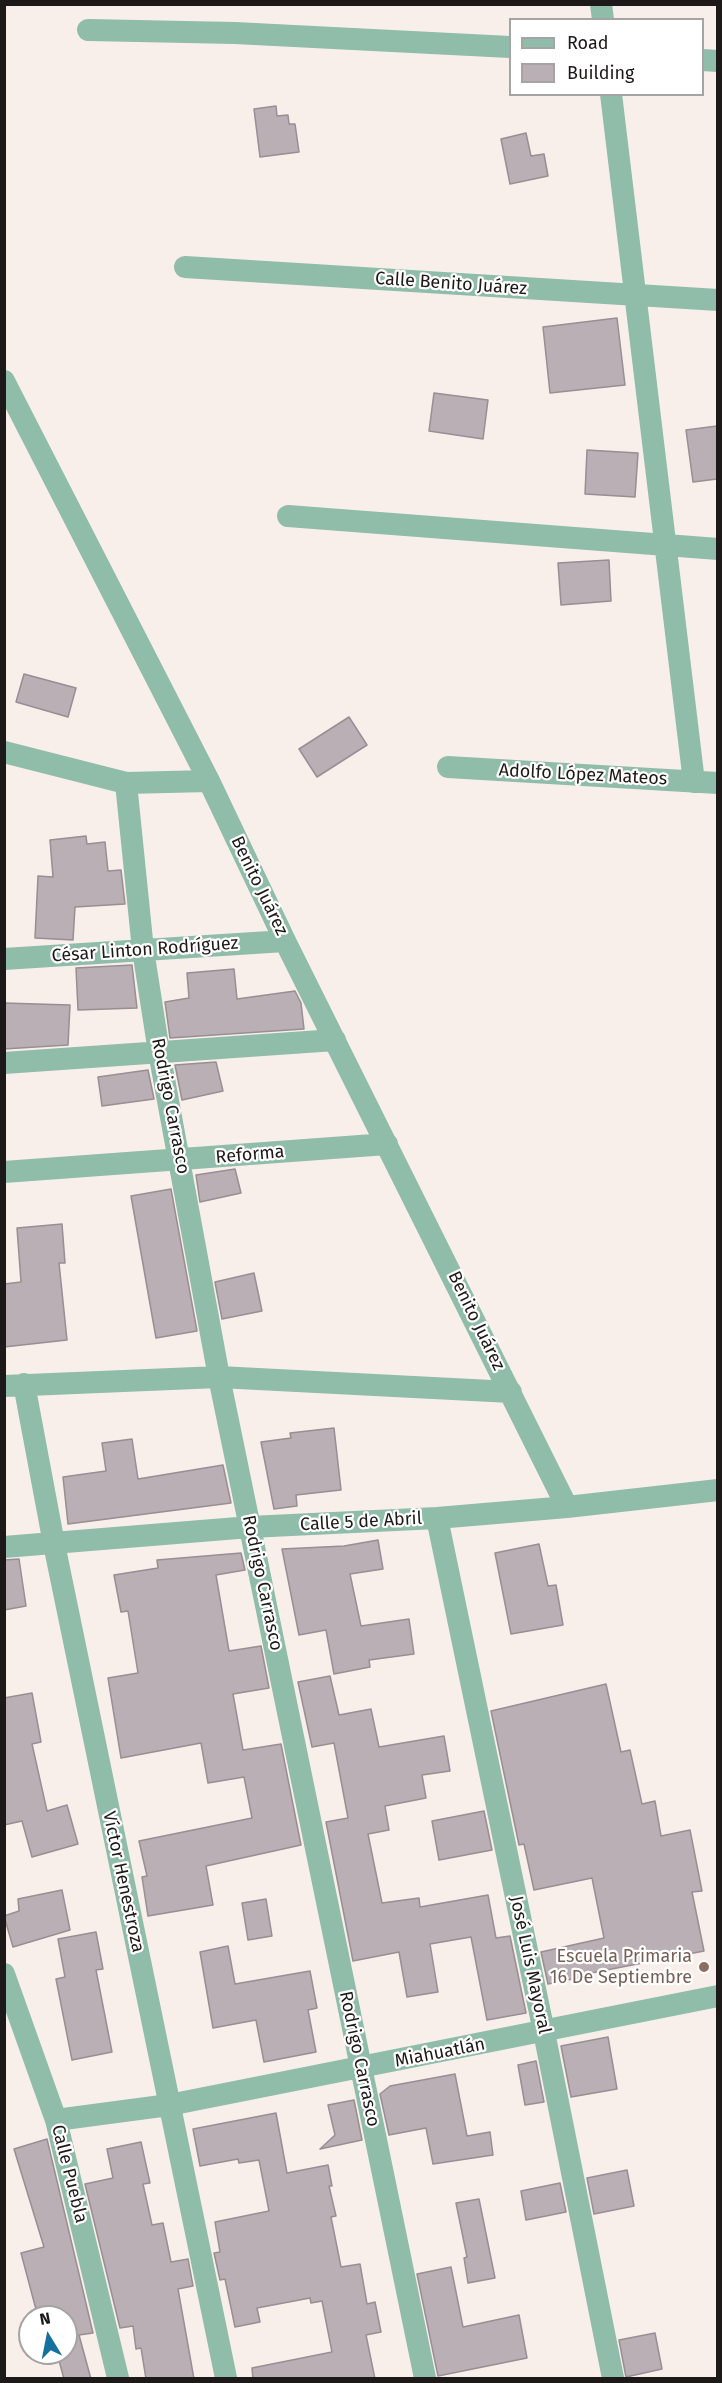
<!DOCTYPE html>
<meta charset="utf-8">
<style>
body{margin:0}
#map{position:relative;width:722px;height:2383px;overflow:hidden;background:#f9efea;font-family:"Fira Sans",sans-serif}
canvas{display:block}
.frame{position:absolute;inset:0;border:6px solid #1d1918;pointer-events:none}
.legend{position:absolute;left:509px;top:18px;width:195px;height:78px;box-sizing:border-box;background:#fff;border:2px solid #a5a3a3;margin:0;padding:8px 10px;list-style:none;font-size:18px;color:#1d1918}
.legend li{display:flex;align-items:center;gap:12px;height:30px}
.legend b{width:30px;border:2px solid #a5a3a3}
.north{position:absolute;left:18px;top:2305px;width:60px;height:60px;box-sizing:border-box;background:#fff;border:2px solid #a5a3a3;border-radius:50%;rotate:350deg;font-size:16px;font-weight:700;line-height:24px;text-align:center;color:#1d1918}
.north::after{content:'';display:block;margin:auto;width:21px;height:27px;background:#1571a0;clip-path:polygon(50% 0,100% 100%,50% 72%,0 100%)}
</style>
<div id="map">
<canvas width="722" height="2383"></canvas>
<div class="frame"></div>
<ul class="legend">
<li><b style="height:8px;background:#90bcaa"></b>Road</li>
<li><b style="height:16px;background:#b9afb4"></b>Building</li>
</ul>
<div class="north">N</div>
</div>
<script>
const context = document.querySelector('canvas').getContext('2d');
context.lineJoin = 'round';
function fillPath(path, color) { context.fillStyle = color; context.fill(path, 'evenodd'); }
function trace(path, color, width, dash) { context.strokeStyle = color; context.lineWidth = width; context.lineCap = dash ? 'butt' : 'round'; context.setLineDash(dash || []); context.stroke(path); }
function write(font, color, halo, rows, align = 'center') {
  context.font = font + ' "Fira Sans",sans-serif'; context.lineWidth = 4.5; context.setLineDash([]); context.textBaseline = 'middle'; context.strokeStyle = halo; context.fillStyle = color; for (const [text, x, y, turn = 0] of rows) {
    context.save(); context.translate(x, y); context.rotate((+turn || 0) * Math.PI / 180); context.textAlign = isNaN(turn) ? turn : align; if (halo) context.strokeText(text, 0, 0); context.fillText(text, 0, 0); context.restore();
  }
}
const building = new Path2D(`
 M276 106 277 116 288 115 289 124H295L299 152 260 157 254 109Z
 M526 133 531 156 544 154 548 176 510 184 501 139Z
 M617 318 625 385 550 393 543 327Z
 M434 393 488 400 483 439 429 431Z
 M717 426V479L693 482 686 430Z
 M587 450 638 453 635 497 585 494Z
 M609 560 611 601 561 605 558 563Z
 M24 674 76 688 68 717 16 702Z
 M349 717 367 745 317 777 299 749Z
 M86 836 87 844 105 842 108 871 121 870 125 904 75 907 73 940 35 938 38 876 53 877 50 840Z
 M132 965 137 1008 78 1010 76 968Z
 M234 969 237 999 295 991 301 1003 304 1029 170 1038 165 1002 189 998 187 973Z
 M4 1003 70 1005 68 1045 4 1049Z
 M216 1062 223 1091 182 1100 175 1065Z
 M148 1070 154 1099 102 1106 98 1077Z
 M235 1169 241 1193 200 1202 196 1175Z
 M171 1189 197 1331 156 1338 131 1196Z
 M62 1224 65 1263H59L67 1340 4 1347V1284L21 1282 17 1228Z
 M254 1273 262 1311 222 1319 215 1282Z
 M334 1428 341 1490 296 1495 297 1506 274 1509 261 1442 291 1438 290 1433Z
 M132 1439 138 1479 223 1465 231 1503 68 1524 63 1477 106 1471 102 1443Z
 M378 1540 383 1569 350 1574 361 1626 409 1619 414 1654 369 1660 370 1667 334 1674 326 1630 299 1635 282 1549 344 1546Z
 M539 1544 548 1586 556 1585 563 1625 511 1634 495 1553Z
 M241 1553 245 1570 216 1575 229 1651 261 1646 269 1688 233 1694 243 1750 281 1744 301 1845 206 1866 213 1905 148 1916 142 1877 147 1876 139 1841 252 1818 244 1777 208 1783 201 1743 121 1758 108 1678 138 1673 128 1611 121 1612 114 1575 158 1568 157 1560Z
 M19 1559 26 1606 4 1610V1560Z
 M330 1676 339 1715 371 1709 379 1747 444 1736 450 1771 422 1775 426 1798 385 1806 389 1830 368 1834 382 1903 419 1898 420 1907 488 1895 496 1938 510 1936 526 2013 487 2020 471 1937 430 1944 438 1992 407 1997 399 1952 353 1961 326 1822 348 1818 334 1743 312 1747 298 1682Z
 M606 1684 621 1752 630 1750 642 1804 655 1801 661 1836 690 1830 702 1891 692 1892 704 1951 586 1974 587 1976 548 1984 541 1952 604 1938 592 1878 534 1890 524 1844 519 1845 491 1711Z
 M32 1693 41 1742 32 1744 47 1811 67 1805 78 1844 32 1857 22 1821 4 1825V1698Z
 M484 1811 492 1850 439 1860 432 1821Z
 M62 1890 70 1930 13 1947 4 1916 19 1911 18 1899Z
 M266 1899 272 1936 248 1940 242 1903Z
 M96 1932 103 1969 96 1970 112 2052 72 2060 56 1979 65 1977 58 1939Z
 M228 1946 235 1984 310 1971 317 2008 308 2010 316 2052 264 2062 256 2020 213 2028 200 1952Z
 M608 2037 617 2089 571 2097 561 2046Z
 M536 2061 544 2102 525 2105 518 2065Z
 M455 2074 467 2136 490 2132 493 2155 433 2164 426 2128 389 2135 380 2094 390 2086Z
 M354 2100 362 2140 320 2149 335 2135 328 2105Z
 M276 2113 287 2173 328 2165 332 2186H329L336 2216 331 2217 341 2267 360 2264 367 2304 375 2302 381 2332 366 2335 375 2379H253L252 2368 332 2352 322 2301 311 2303 310 2298 257 2308 260 2322 235 2327 225 2279 220 2280 214 2253 220 2252 215 2222 269 2211 259 2160 239 2163 238 2159 200 2166 193 2129Z
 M47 2139 93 2333 79 2335 91 2379H64L57 2353H66V2317H38L21 2253 44 2247 14 2149Z
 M141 2142 150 2183 143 2184 152 2225 163 2223 171 2262 188 2259 193 2286 178 2289 194 2379H146L141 2348 136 2349 133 2326 120 2328 85 2184 113 2178 107 2149Z
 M627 2170 634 2206 594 2214 587 2178Z
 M560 2183 566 2212 526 2220 521 2191Z
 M479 2199 495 2278 468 2283 464 2258 467 2257 456 2203Z
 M451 2267 463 2327 519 2315 527 2358 438 2376 417 2274Z
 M655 2333 662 2369 626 2377 619 2340Z`);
const minor = new Path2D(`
 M601 4 603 20
 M88 30 235 33 510 47
 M702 60 718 61
 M611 94 694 782
 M185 267 718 300
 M4 381 209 781 285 941 567 1507
 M288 516 718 549
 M4 752 126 783 209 781
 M448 767 718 783
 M126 783 143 950 159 1052 219 1377 425 2378
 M4 959 285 941
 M4 1063 335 1040
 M4 1172 387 1144
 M24 1384 54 1544 226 2378
 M4 1386 219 1377 511 1392
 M437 1518 544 2032 613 2378
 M4 1547 250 1527 437 1518 567 1507 718 1490
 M4 1974 56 2120 118 2378
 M56 2120 169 2105 718 1996`);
const markers = [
 [704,1967,6,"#8d6e63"]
];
const streetNames = [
 ["Calle Benito Juárez",451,284,4],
 ["Adolfo López Mateos",583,775,3],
 ["Benito Juárez",259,886,64],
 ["César Linton Rodríguez",145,950,-4],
 ["Rodrigo Carrasco",170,1106,79],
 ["Reforma",250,1155,-5],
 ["Benito Juárez",476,1321,64],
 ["Calle 5 de Abril",361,1522,-3],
 ["Rodrigo Carrasco",262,1583,78],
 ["Víctor Henestroza",123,1882,78],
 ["José Luis Mayoral",530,1965,78],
 ["Miahuatlán",440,2053,-11],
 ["Rodrigo Carrasco",359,2059,78],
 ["Calle Puebla",69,2174,76]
];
const educationNames = [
 ["Escuela Primaria",692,1957],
 ["16 De Septiembre",692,1978]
];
fillPath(building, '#b9afb4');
trace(building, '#988e93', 1.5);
trace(minor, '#90bcaa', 22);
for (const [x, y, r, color] of markers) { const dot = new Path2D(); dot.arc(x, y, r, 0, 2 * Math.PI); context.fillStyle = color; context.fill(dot); trace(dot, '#fff', 2); }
write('18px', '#1d1918', '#fff', streetNames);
write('18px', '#785e54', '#fff', educationNames, 'right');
</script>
